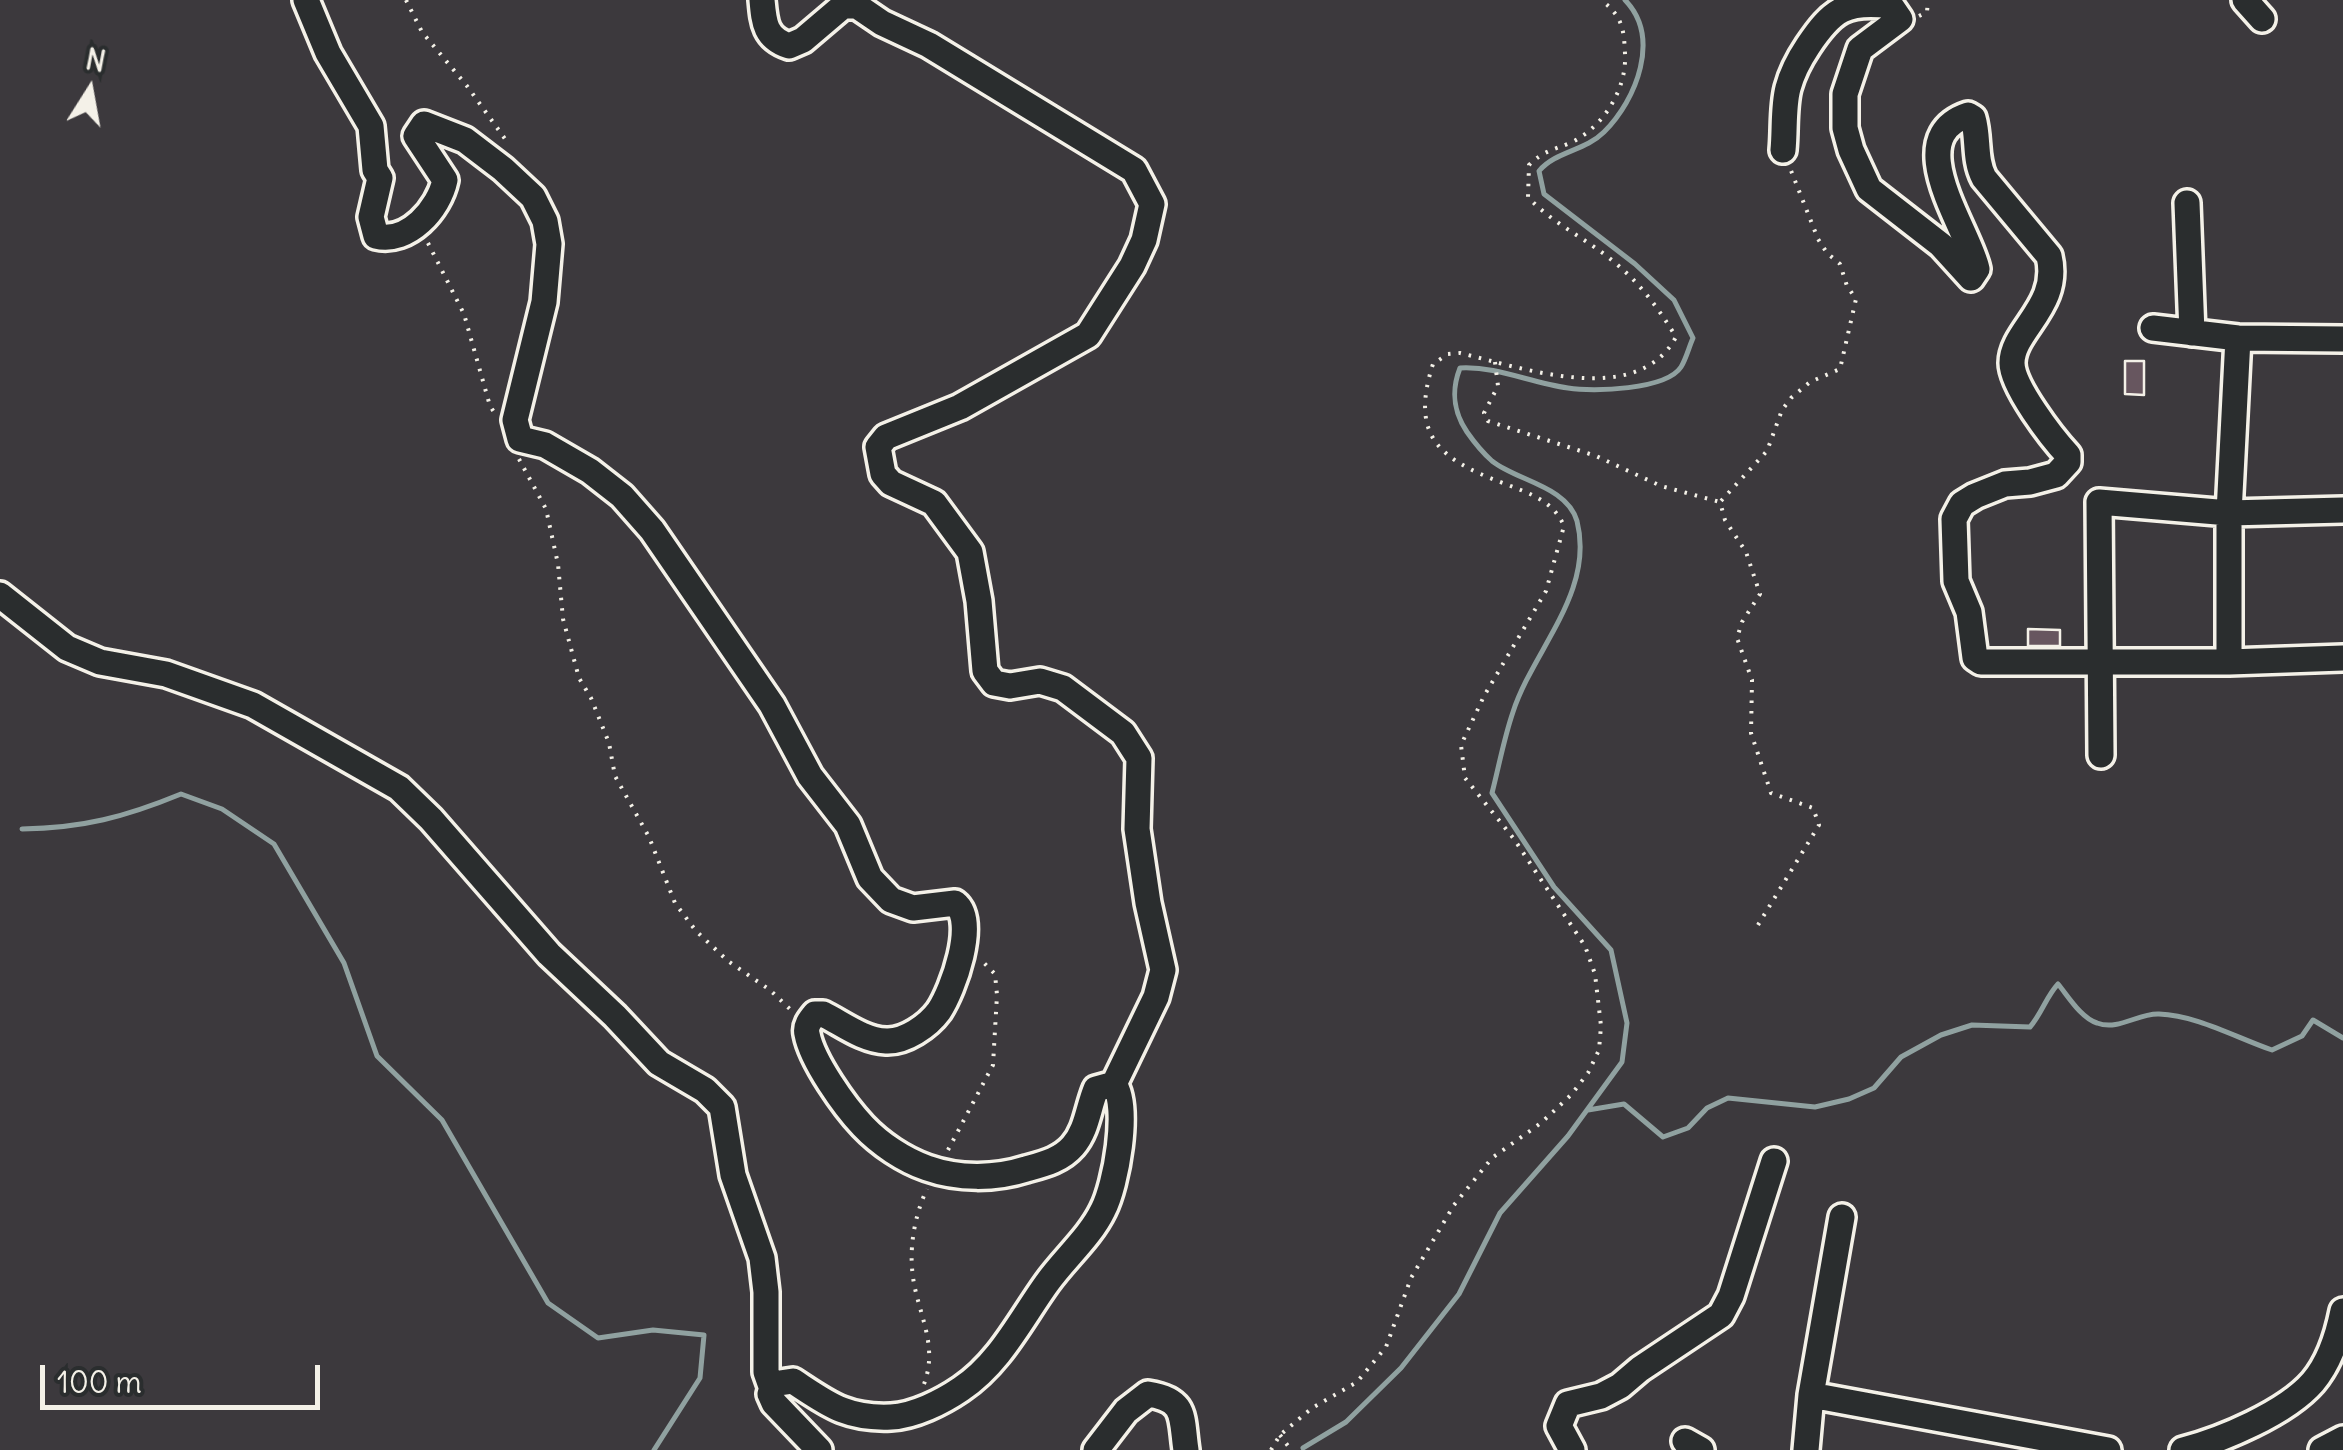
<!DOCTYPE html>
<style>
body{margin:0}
#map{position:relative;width:2343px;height:1450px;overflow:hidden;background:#3c393d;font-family:Delius,sans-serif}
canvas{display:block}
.north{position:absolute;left:40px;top:40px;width:100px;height:100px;-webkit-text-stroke:8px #2a2d2e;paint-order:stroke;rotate:11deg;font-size:28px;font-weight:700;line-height:40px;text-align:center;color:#f4f1e8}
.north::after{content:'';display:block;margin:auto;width:35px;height:45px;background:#f4f1e8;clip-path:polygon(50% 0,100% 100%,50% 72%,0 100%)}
.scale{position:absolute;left:40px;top:1365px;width:280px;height:45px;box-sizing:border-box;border:5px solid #f4f1e8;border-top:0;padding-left:12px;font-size:30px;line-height:35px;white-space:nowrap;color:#f4f1e8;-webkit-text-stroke:8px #2a2d2e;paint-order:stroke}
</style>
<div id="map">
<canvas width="2343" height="1450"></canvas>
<div class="north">N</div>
<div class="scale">100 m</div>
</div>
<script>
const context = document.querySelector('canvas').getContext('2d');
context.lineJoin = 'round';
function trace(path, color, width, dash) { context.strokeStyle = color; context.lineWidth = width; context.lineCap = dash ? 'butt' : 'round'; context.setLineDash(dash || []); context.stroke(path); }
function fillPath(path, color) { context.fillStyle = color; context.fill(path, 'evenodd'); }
const stream = new Path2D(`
 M22 829C83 828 125 817 181 794L222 809 274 844 344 963 377 1056 442 1120 548 1303 598 1338 653 1330 704 1335 700 1378 654 1450
 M1588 1110 1624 1104 1663 1137 1688 1128 1707 1108 1728 1098 1815 1107 1849 1099 1874 1088 1901 1057 1941 1035 1972 1025 2030 1027C2042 1013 2046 997 2058 984 2068 996 2081 1018 2097 1023 2119 1031 2138 1013 2159 1014 2196 1015 2237 1038 2272 1050L2302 1036 2313 1020 2343 1038
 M1303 1448 1346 1422 1401 1368 1459 1294 1500 1213 1568 1136 1622 1062 1627 1023 1611 950 1554 887 1492 793C1499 766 1504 738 1513 712 1533 650 1595 592 1577 521 1567 486 1517 481 1492 461 1483 453 1474 442 1467 432 1453 411 1451 391 1460 368 1498 366 1530 383 1568 388 1593 392 1666 390 1681 367 1686 359 1689 347 1693 338L1674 300 1635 264 1544 194 1539 171C1556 151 1585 151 1604 132 1637 99 1661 37 1625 0`);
const building = new Path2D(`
 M2125 361H2144V395L2125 394Z
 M2028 629 2060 630V646H2028Z`);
const path = new Path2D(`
 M406 0 422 32 467 86 508 143
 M1919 16 1927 12 1928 0
 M428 243 464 314 490 406 496 415
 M1495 362 1498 386 1484 413 1488 421 1596 456 1661 486 1720 502
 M519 459 546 509 558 564 563 619 579 678 591 698 609 743 615 776 649 837 675 903 696 931 728 961 770 990 792 1011
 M1758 925 1819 825 1813 808 1771 793 1751 733 1752 680 1737 638 1742 622 1760 594 1746 552 1725 520 1720 502 1767 451 1782 410 1791 398 1810 382 1840 369 1856 299 1847 286 1840 264 1827 253 1818 239 1790 168
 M948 1150 993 1065 997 995 995 974 982 961
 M924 1384C940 1342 914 1308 912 1267 910 1242 916 1212 927 1189
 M1280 1435 1291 1450
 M1271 1450 1280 1435 1312 1408 1357 1382 1386 1347 1411 1278 1454 1205 1492 1158 1541 1123 1571 1095 1588 1073 1599 1050 1601 1026 1595 974 1585 946 1514 839 1465 778 1461 745 1484 696 1546 591 1564 526C1553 500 1528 493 1503 483 1438 459 1410 435 1433 364L1448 354 1460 353C1523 368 1637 409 1676 337 1656 304 1635 277 1604 254 1579 235 1550 221 1528 197L1529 165C1543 151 1553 150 1570 143 1603 128 1627 89 1625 54 1624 28 1622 16 1601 0`);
const minor = new Path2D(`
 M306 0 328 53 371 126 375 170 380 178 371 217 376 236C408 244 439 209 445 180L416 136 424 124 465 140 503 169 533 197 545 221 549 244 544 302 515 420 520 439 545 445 590 471 622 496 652 530 772 705 810 776 848 825 870 878 891 900 913 908 955 903C978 921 953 990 939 1011 928 1026 905 1042 886 1041 863 1040 843 1024 823 1014H815C810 1020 805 1026 807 1034 812 1061 845 1107 863 1126 880 1144 904 1160 927 1168 958 1179 995 1179 1026 1169 1044 1164 1061 1160 1073 1146 1087 1130 1088 1108 1096 1089L1114 1084C1130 1107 1116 1185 1103 1210 1090 1237 1065 1258 1047 1283 1021 1319 1000 1363 961 1389 942 1402 914 1416 891 1417 846 1419 828 1404 793 1381L773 1384 770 1394 774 1403 819 1450
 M762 0C764 23 765 38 789 46L803 40 843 6H857L882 23 929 45 1134 170 1152 204 1144 240 1132 266 1088 335 960 407 886 437 878 447 883 474 891 483 934 503 970 552 979 601 985 671 994 683 1010 686 1040 681 1063 688 1123 733 1139 758 1137 829 1148 903 1163 970 1156 997 1114 1084
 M2245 0 2262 19
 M1783 150C1785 130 1783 107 1788 88 1792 73 1800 58 1808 46 1832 10 1846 0 1891 6L1900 19 1860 49 1845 94V128L1851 150 1869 189 1941 245 1971 278 1977 269C1969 230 1899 138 1968 115L1973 118C1979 138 1974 159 1984 178L2049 256C2061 306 2012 330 2012 363 2012 386 2052 438 2068 455V462L2056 475 2030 482 2005 484 1975 496 1962 504 1954 519 1956 581 1969 612 1975 658 1981 662H2229L2343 658
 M2187 203 2192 333
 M2153 328 2238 338 2343 339
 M0 595 67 648 100 662 166 674 253 705 399 788 431 819 549 954 615 1016 659 1063 705 1090 722 1107 733 1175 762 1258 766 1292V1372L772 1389
 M2229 662V513L2238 338
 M2101 755 2099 502 2229 513 2343 510
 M1811 1395 2108 1450
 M1685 1441 1701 1450
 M1096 1450 1126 1411 1148 1394C1187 1400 1181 1417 1186 1450
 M1572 1450 1559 1426 1568 1404 1601 1396 1620 1386 1640 1369 1721 1315 1731 1296 1774 1161
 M1806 1450 1811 1395 1842 1217
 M2183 1450C2222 1440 2286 1413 2313 1382 2330 1362 2338 1336 2343 1311
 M2322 1450 2343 1439`);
trace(stream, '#90a1a0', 5);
fillPath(building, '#67565f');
trace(building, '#f4f1e8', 2.5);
trace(minor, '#f4f1e8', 32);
trace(path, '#f4f1e8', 4, [2.5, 8]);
trace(minor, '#2a2d2e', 25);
</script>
